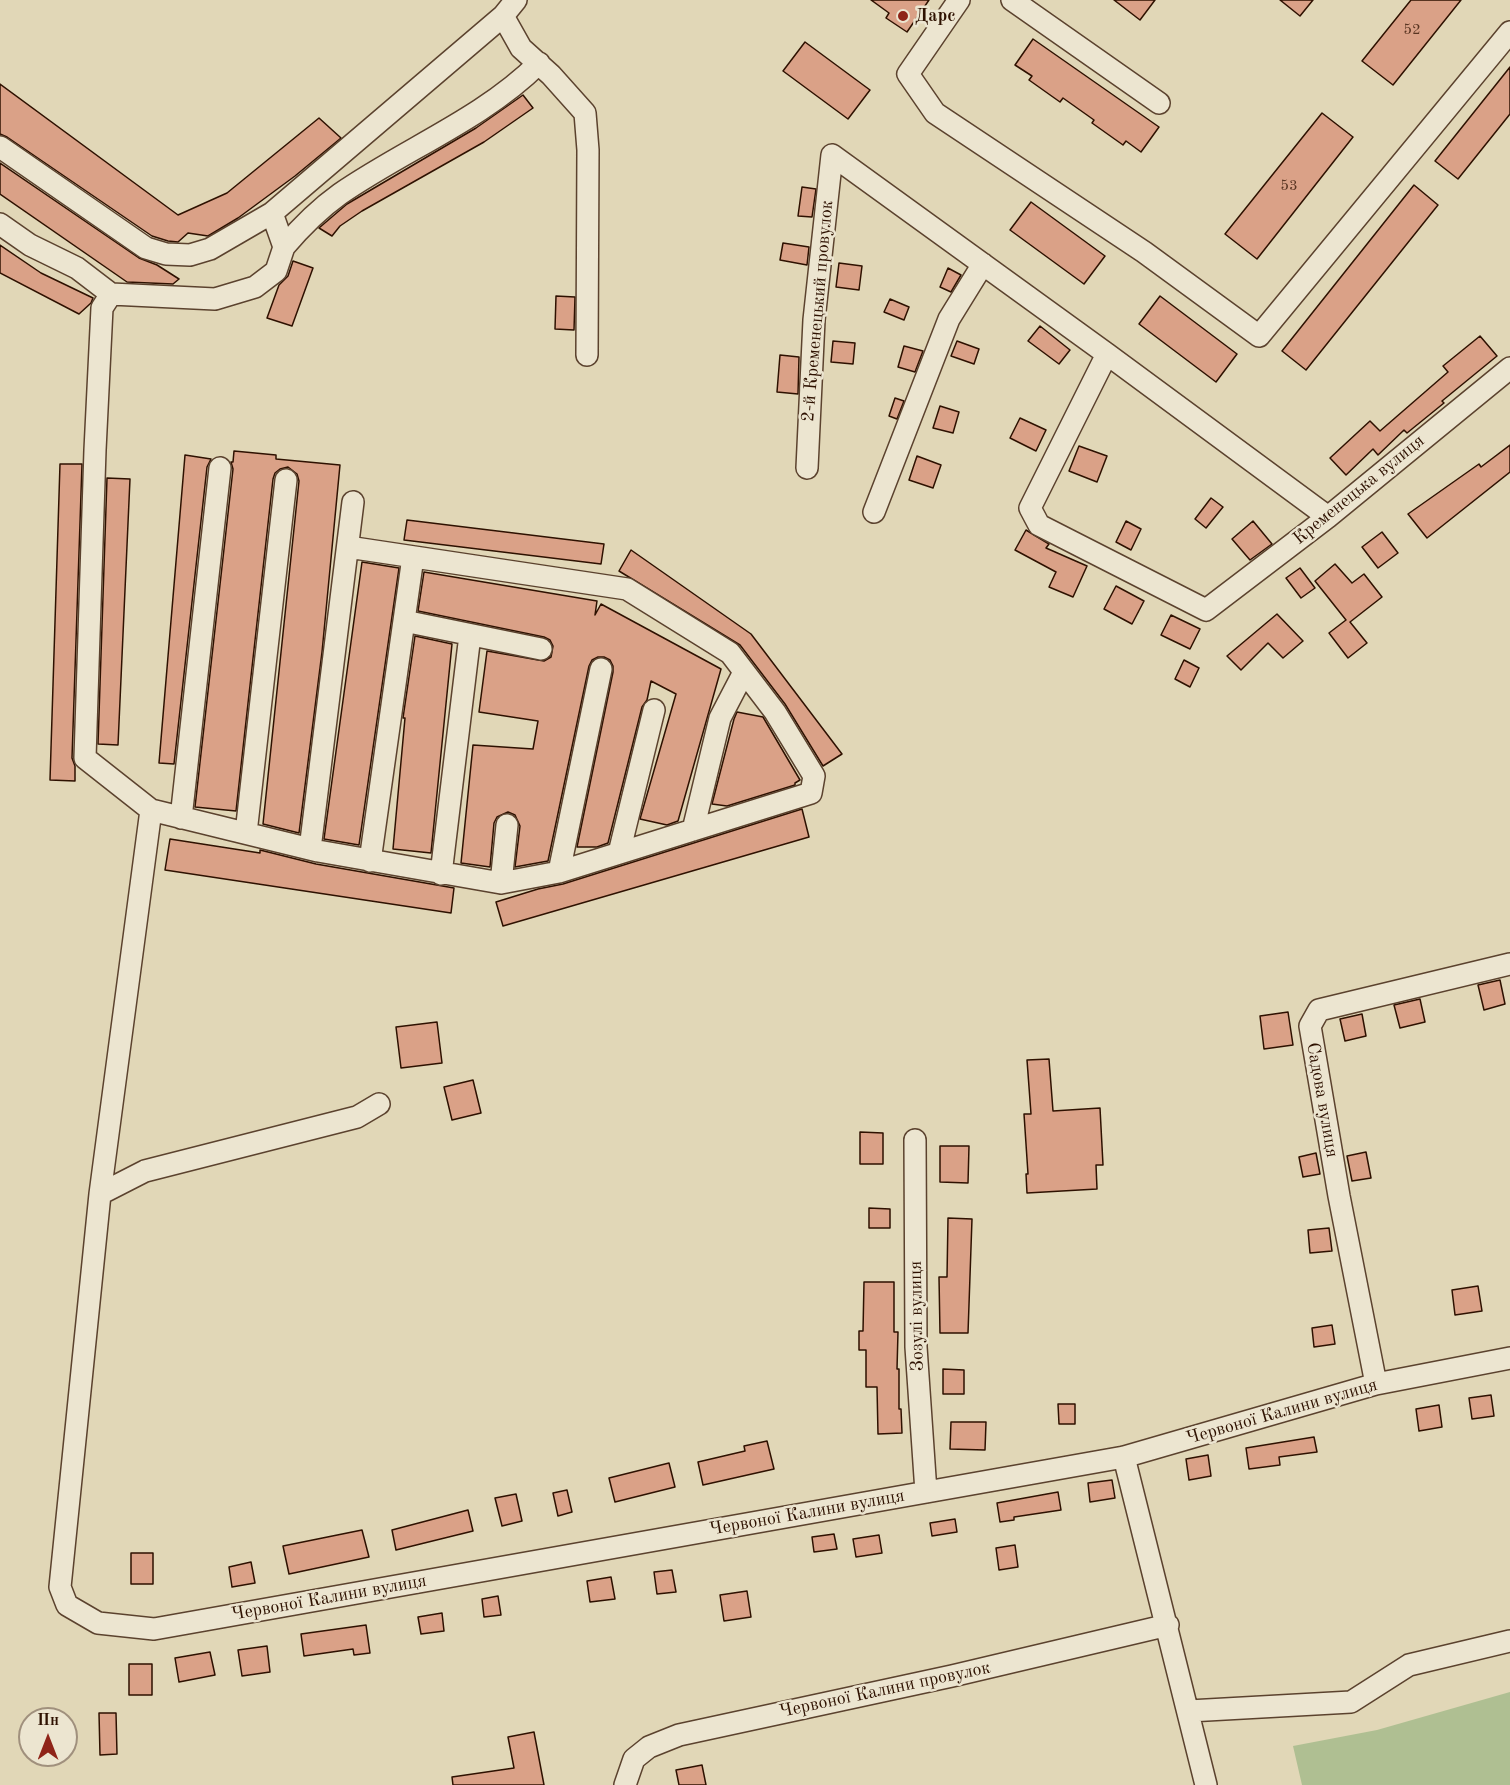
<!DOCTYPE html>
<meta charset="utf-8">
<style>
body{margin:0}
#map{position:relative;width:1510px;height:1785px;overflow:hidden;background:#e1d7b7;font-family:"Old Standard TT",serif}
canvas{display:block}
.north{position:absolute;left:18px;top:1707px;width:60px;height:60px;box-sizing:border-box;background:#ece5d0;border:2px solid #a0907d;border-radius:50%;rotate:0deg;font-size:16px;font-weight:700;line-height:24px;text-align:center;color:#2e1100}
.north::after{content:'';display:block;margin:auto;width:21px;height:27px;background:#8f2418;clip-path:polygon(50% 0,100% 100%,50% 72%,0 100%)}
</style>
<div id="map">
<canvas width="1510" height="1785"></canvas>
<div class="north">Пн</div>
</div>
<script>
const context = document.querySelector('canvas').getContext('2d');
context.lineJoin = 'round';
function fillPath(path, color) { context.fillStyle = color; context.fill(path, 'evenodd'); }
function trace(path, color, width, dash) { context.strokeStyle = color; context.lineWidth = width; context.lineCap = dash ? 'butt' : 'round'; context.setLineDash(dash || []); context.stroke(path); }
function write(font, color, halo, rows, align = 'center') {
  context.font = font + ' "Old Standard TT",serif'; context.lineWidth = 5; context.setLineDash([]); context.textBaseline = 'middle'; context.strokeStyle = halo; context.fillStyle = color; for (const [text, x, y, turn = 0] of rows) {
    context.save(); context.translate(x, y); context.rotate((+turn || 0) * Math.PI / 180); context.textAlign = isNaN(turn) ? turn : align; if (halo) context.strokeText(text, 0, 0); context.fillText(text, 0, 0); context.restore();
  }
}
const green = new Path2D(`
 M1510 1692V1785H1302L1293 1746 1377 1730Z`);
const building = new Path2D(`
 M871 0H929L907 32 886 18 889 13Z
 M1114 0H1155L1140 20Z
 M1280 0H1313L1300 16Z
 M1411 0H1461L1393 85 1362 61Z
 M1033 39 1159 127 1141 152 1126 141 1123 145 1092 123 1094 120 1063 98 1060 102 1029 80 1032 76 1015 65Z
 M805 42 870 90 848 119 783 71Z
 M1510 67V114L1458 179 1435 161Z
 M0 84 178 215 227 193 319 118 341 138 295 176 238 218 208 236 188 233 178 242 168 241 152 236 7 137 0 134Z
 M523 95 533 108 484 142 362 211 340 226 332 236 319 228 347 204 476 128Z
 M1322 113 1353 137 1257 259 1225 234Z
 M0 163 139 258 157 265 179 279 173 284 127 282 0 194Z
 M1414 185 1438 205 1306 370 1282 351Z
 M802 187 816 189 812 217 798 216Z
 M1031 202 1105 256 1084 284 1010 230Z
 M783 243 809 247 807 265 780 260Z
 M0 245 41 273 93 298 91 303 79 314 0 273Z
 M293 261 313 268 292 326 267 318 279 285 288 276Z
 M839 263 862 266 859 290 836 287Z
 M948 268 961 275 951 292 940 287Z
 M556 296 575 297 574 330 555 329Z
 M1160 296 1237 354 1216 382 1139 324Z
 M890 299 909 307 904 320 884 312Z
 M1040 326 1070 350 1059 364 1028 341Z
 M1480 336 1497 356 1442 401 1444 403 1407 433 1404 430 1378 455 1373 449 1346 475 1330 458 1370 421 1380 431 1448 372 1443 366Z
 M833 341 855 343 853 364 831 362Z
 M957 341 979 349 974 364 951 356Z
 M904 346 923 351 915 372 898 367Z
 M780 355 799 357 798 394 777 392Z
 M895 398 904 401 897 419 889 416Z
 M940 406 959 412 953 433 933 428Z
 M1020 418 1046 430 1036 451 1010 438Z
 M1510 445V472L1427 538 1408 514 1479 464 1481 467Z
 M1079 446 1107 456 1097 482 1069 471Z
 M234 451 276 455V459L340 465 322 652 299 833 263 824 299 481 297 474 288 467 280 469 275 473 273 479 236 811 195 807 233 469 231 462H233Z
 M185 455 211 459 207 467 174 764 159 763Z
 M917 456 941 465 933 488 909 480Z
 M60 464H82L72 758 75 766V781L50 780Z
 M107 478 130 479 118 745 98 744Z
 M1211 498 1223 507 1206 528 1195 519Z
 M407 520 604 544 601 564 404 540Z
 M1126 521 1141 529 1131 550 1116 542Z
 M1253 521 1272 544 1250 560 1232 539Z
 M1026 530 1049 544 1046 548 1087 566 1073 597 1049 587 1056 572 1015 550Z
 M1382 532 1398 553 1378 568 1362 547Z
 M631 550 751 634 842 754 823 766 785 704 740 645 619 571Z
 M362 562 399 568 359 845 324 839Z
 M1335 564 1352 583 1364 574 1382 597 1350 622 1367 643 1348 658 1329 633 1346 620 1315 581Z
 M1300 568 1315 588 1301 598 1286 578Z
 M424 572 597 601 595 615 601 604 721 669 678 821 667 825 640 819 676 694 651 681 647 700 642 707 608 843 597 847H577L613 672V666L610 660 604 657H598L592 660 589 666 548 861 515 867 520 826 515 815 508 812 497 817 494 823 490 867 461 863 473 745 533 749 538 721 479 712 487 651 544 661 551 657 553 646 550 640 544 637 418 611Z
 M1116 586 1144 601 1132 624 1104 609Z
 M1277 614 1303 641 1283 658 1268 643 1241 670 1227 656Z
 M1171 615 1200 629 1190 649 1161 635Z
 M415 636 452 644 431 853 393 849 405 718H403Z
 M1184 660 1199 668 1190 687 1175 679Z
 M737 712 763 717 800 780 795 783V785L727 806 712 804 734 719Z
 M802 809 809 837 503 926 496 902 538 889 563 884Z
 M170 839 260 853V850L316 864 454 888 451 913 165 870Z
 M1500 980 1505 1004 1484 1010 1478 985Z
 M1420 999 1425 1022 1400 1028 1394 1005Z
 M1288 1012 1293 1045 1264 1049 1260 1016Z
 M1362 1014 1366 1036 1345 1041 1340 1019Z
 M437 1022 442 1063 401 1068 396 1027Z
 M1049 1059 1053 1111 1100 1108 1103 1165H1096L1097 1189 1027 1193 1026 1174H1028L1024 1114H1031L1027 1060Z
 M473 1080 481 1113 452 1120 444 1087Z
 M860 1132 883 1133V1164H860Z
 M940 1146H969L968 1183 940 1182Z
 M1366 1152 1371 1178 1352 1181 1347 1156Z
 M1316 1153 1320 1174 1303 1177 1299 1157Z
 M869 1208 890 1209V1228H869Z
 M948 1218 972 1219 968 1333H940L939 1277H947Z
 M1329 1228 1332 1251 1310 1253 1308 1230Z
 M864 1282H894V1332H898L897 1369H899V1409H901L902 1433 878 1434 877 1387H866V1350H859V1331H863Z
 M1478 1286 1482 1311 1455 1315 1452 1290Z
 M1332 1325 1335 1344 1314 1347 1312 1328Z
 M943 1369 964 1370V1394H943Z
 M1491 1395 1494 1416 1472 1419 1469 1398Z
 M1058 1404H1075V1424H1059Z
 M1439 1405 1442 1427 1419 1431 1416 1409Z
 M951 1422H986L985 1450 950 1449Z
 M1314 1437 1317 1452 1279 1457 1280 1465 1249 1469 1246 1448Z
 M767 1441 774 1469 703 1485 698 1462 745 1451 744 1446Z
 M1208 1455 1211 1476 1189 1480 1186 1459Z
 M669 1463 675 1487 615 1502 609 1478Z
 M1112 1480 1115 1498 1090 1502 1088 1483Z
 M567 1490 572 1512 558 1516 553 1493Z
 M1058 1492 1061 1510 1014 1517V1520L1000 1522 997 1503Z
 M516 1494 522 1521 502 1526 495 1498Z
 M468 1510 473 1531 396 1550 392 1530Z
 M955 1519 957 1532 932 1536 930 1523Z
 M362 1530 369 1557 289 1574 283 1546Z
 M834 1534 837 1549 814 1552 812 1537Z
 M879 1535 882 1553 856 1557 853 1539Z
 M1015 1545 1018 1567 999 1570 996 1548Z
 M131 1553H153V1584H131Z
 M251 1562 255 1583 232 1587 229 1567Z
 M672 1570 676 1592 657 1594 654 1572Z
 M611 1577 615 1599 590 1602 587 1581Z
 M747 1591 751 1617 724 1621 720 1595Z
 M498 1596 501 1615 484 1617 482 1599Z
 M442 1613 444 1631 421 1634 418 1617Z
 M366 1625 370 1653 354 1655 353 1649 304 1656 301 1634Z
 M267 1646 270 1672 242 1676 238 1650Z
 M210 1652 215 1675 179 1682 175 1658Z
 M129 1664H152V1695H129Z
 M99 1713H116L117 1754 100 1755Z
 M534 1732 544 1785H453L452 1777 514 1768 508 1737Z
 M702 1765 706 1785H679L676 1770Z`);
const minor = new Path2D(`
 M959 0 908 74 935 113 1144 252 1259 336 1510 32
 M1012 0 1159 103
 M503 16 521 48 551 75 585 113 588 150 587 355
 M0 147 146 248 166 254 190 255 210 249 272 213 503 16 516 0
 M272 213 284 247 276 271 255 287 215 299 111 294 102 308 95 450 85 758 151 810 100 1194 60 1587 67 1605 98 1623 154 1629 1124 1457 1376 1384 1510 1358
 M0 224 30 245 77 268 111 294
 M284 247C301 227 319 209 340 194 405 149 483 119 539 63
 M1107 354 1030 508 1039 525 1206 610 1328 517 1510 368
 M807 468 814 320 832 155 1107 354 1328 517
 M874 512 949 319 983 264
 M404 621 541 649
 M151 810 318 851 501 883 559 872 811 793 814 776 775 712 730 653 627 589 348 547
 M181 818 220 468
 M693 830 720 718 744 672
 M246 833 286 480
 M310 849 353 502
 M619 853 654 710
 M370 861 413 557
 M559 872 601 669
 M441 874 470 635
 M501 883 507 825
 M915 1140 916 1347 926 1492
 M100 1194 145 1171 357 1117 379 1104
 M1376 1384 1339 1196 1310 1026 1319 1010 1510 964
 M1124 1457 1206 1785
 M1189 1711 1351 1702 1409 1665 1510 1641
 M625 1785 634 1759 649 1747 679 1735 952 1676 1168 1625`);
const markers = [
 [903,16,6,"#8f2418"]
];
const numberNames = [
 ["52",1412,30],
 ["53",1289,186]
];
const poiNames = [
 ["Дарс",915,16]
];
const streetNames = [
 ["2-й Кременецький провулок",818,311,-85],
 ["Кременецька вулиця",1359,490,-39],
 ["Садова вулиця",1322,1100,80],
 ["Зозулі вулиця",917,1316,-91],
 ["Червоної Калини вулиця",1282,1412,-16],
 ["Червоної Калини вулиця",807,1513,-10],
 ["Червоної Калини вулиця",329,1598,-10],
 ["Червоної Калини провулок",885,1690,-12]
];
fillPath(green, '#afbf92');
fillPath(building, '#daa187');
trace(building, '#2e1100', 1.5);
trace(minor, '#5b422e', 24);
trace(minor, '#ece5d0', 21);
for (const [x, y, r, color] of markers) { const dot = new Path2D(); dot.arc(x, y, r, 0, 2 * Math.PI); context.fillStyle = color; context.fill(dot); trace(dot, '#ece5d0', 2); }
write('15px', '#593522', null, numberNames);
write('bold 18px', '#2e1100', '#ece5d0', poiNames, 'left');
write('18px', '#2e1100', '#ece5d0', streetNames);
</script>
